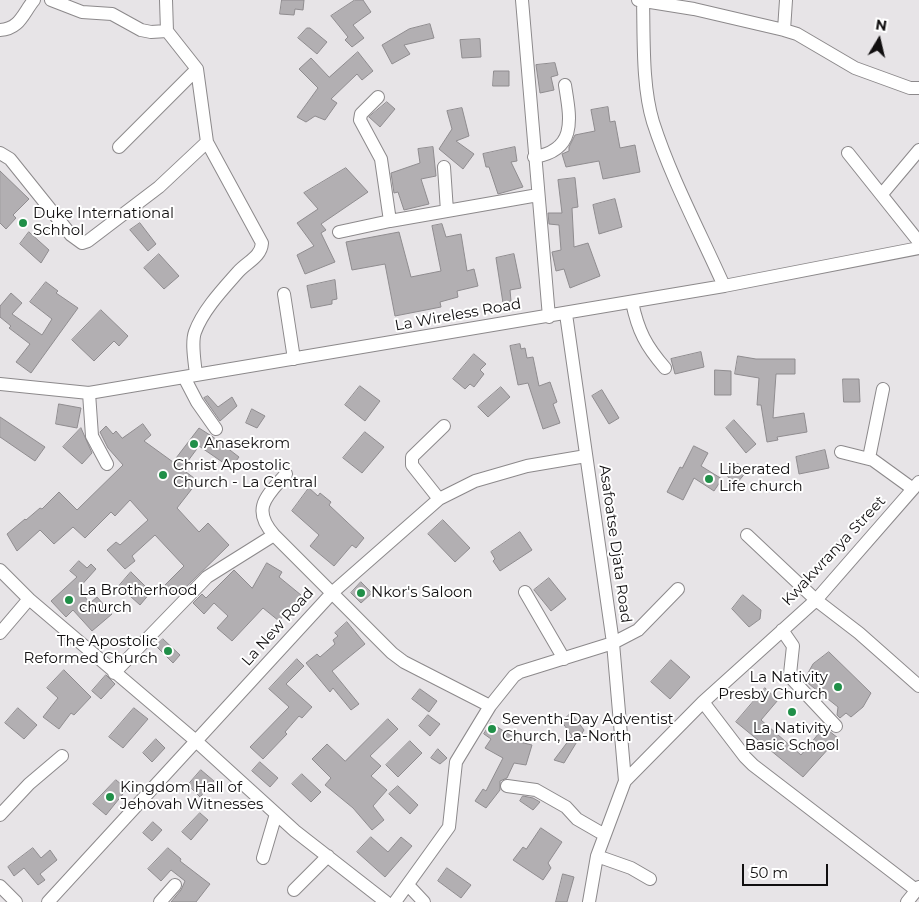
<!DOCTYPE html>
<style>
body{margin:0}
#map{position:relative;width:919px;height:902px;overflow:hidden;background:#e7e4e7;font-family:Montserrat,sans-serif}
canvas{display:block}
.north{position:absolute;left:854px;top:15px;width:50px;height:50px;-webkit-text-stroke:4px #fff;paint-order:stroke;rotate:9deg;font-size:14px;font-weight:700;line-height:20px;text-align:center;color:#110f10}
.north::after{content:'';display:block;margin:auto;width:18px;height:22px;background:#110f10;clip-path:polygon(50% 0,100% 100%,50% 72%,0 100%)}
.scale{position:absolute;left:742px;top:864px;width:86px;height:22px;box-sizing:border-box;border:2px solid #110f10;border-top:0;padding-left:6px;font-size:15px;line-height:18px;white-space:nowrap;color:#110f10;-webkit-text-stroke:4px #fff;paint-order:stroke}
</style>
<div id="map">
<canvas width="919" height="902"></canvas>
<div class="north">N</div>
<div class="scale">50 m</div>
</div>
<script>
const context = document.querySelector('canvas').getContext('2d');
context.lineJoin = 'round';
function fillPath(path, color) { context.fillStyle = color; context.fill(path, 'evenodd'); }
function trace(path, color, width, dash) { context.strokeStyle = color; context.lineWidth = width; context.lineCap = dash ? 'butt' : 'round'; context.setLineDash(dash || []); context.stroke(path); }
function write(font, color, halo, rows, align = 'center') {
  context.font = font + ' Montserrat,sans-serif'; context.lineWidth = 4; context.setLineDash([]); context.textBaseline = 'middle'; context.strokeStyle = halo; context.fillStyle = color; for (const [text, x, y, turn = 0] of rows) {
    context.save(); context.translate(x, y); context.rotate((+turn || 0) * Math.PI / 180); context.textAlign = isNaN(turn) ? turn : align; if (halo) context.strokeText(text, 0, 0); context.fillText(text, 0, 0); context.restore();
  }
}
const building = new Path2D(`
 M282 0H304L303 10 295 9 294 15 280 14Z
 M355 0H363L371 12 353 25 364 38 352 47 345 40 348 37 331 16Z
 M430 24 434 38 404 45 410 54 392 64 382 45 409 29Z
 M307 28H310L327 42 317 54 298 38Z
 M480 39 481 57 462 58 460 40Z
 M358 52 373 71 362 80 357 74 331 99 337 103 325 120 315 116 306 122 297 117 318 88 299 69 311 58 329 77Z
 M555 63 558 75 551 77 554 90 540 93 536 65Z
 M494 71H509V86H493Z
 M387 102 395 109 380 127 369 117Z
 M608 107 610 122 615 121 620 148 635 145 640 172 603 179 599 161 566 167 562 154 569 151V147L575 135 595 131 591 110Z
 M462 108 469 136 456 141 474 154 463 169 439 149 452 129 447 111Z
 M433 147 436 176 421 179 429 204 404 210 398 192 394 193 391 173 420 163 418 149Z
 M515 147 517 161 511 162 523 187 498 194 489 167H486L483 154Z
 M346 168 368 192 321 224 326 230 321 233 335 262 305 274 297 255 314 246 297 223 318 209 304 193Z
 M0 171 29 199 13 215 16 218 6 229 0 223Z
 M575 178 578 207 572 208 574 247 588 243 600 276 570 288 564 269 556 271 552 252 561 250 559 225 549 224 548 213H562L558 180Z
 M615 199 622 227 599 234 593 205Z
 M140 223 156 244 148 251 130 230Z
 M442 224 446 237 461 234 467 271 474 269 478 286 457 291 458 297 440 302 441 307 395 316 385 264 352 270 346 242 399 232 411 277 441 271 432 226Z
 M29 232 49 250 41 263 20 244Z
 M159 254 179 276 164 289 144 268Z
 M514 254 521 288 510 290 511 301 503 303 496 258Z
 M335 280 337 299 332 300V304L311 308 307 286Z
 M46 282 58 291 56 293 78 308 31 373 16 362 30 344 9 328 11 326 0 317V306L11 293 22 303 12 314 42 335 52 319 30 302Z
 M101 310 128 336 119 346 114 341 94 361 72 340Z
 M520 344 521 349 525 348 527 358 533 357 539 386 550 382 557 402 553 404 560 423 543 429 528 383 518 385 510 346Z
 M701 352 704 367 675 374 671 359Z
 M474 354 486 364 480 370 484 374 474 387 470 384 465 389 453 379Z
 M738 356 756 359H795V374H776L773 418 804 413 807 432 777 437 778 440 767 442 761 405H757L759 378 735 374Z
 M715 370 731 371V395H715Z
 M843 379H859L860 402H844Z
 M360 386 380 401 365 421 345 405Z
 M501 387 510 397 488 417 478 407Z
 M602 390 619 418 609 424 592 396Z
 M208 396 218 407 232 397 237 406 220 421 204 398Z
 M59 404 81 408 77 428 56 424Z
 M252 409 265 416 257 428 246 423Z
 M0 417 45 447 35 461 0 437Z
 M734 420 756 444 746 453 726 428Z
 M143 424 151 435 144 441 173 462 199 428 213 437 239 457 231 468 199 446 182 469 198 481 177 508 199 532 208 523 229 545 181 592 177 589 173 593 165 585 184 566 155 535 132 556 135 561 125 569 107 550 116 542 120 545 148 520 130 500 115 516 111 512 85 538 73 527 54 544 40 530 17 551 7 534 25 519 26 520 40 508 42 509 59 492 77 510 123 465 108 448 100 432 106 426 113 434 116 431 122 438Z
 M81 428 92 453 82 464 63 447Z
 M365 432 384 447 362 473 343 458Z
 M694 446 708 453 701 466 722 479 714 491 694 478 683 500 667 492 680 467 682 468Z
 M825 450 829 468 799 474 796 457Z
 M738 464 747 471 737 483 728 477Z
 M309 488 318 496 320 493 331 502 329 505 364 538 356 548 352 545 334 566 310 546 319 535 292 511Z
 M443 520 470 548 455 562 428 534Z
 M520 532 532 550 500 571 493 561 495 559 491 552Z
 M79 561 87 568 91 564 96 569 78 589 90 603 97 597 112 614 92 631 73 610 66 617 51 601 77 577 70 571Z
 M267 563 282 572 279 577 301 595 279 621 263 608 232 641 217 628 228 616 214 603 204 614 193 603 202 594 206 598 234 570 252 588Z
 M131 572 151 592 140 605 119 586Z
 M549 578 566 599 551 611 534 590Z
 M361 582 372 593 361 603 351 593Z
 M743 595 761 610 760 619 749 627 732 609Z
 M347 622 365 644 332 671 359 704 351 710 333 688 330 692 306 663 317 654 320 657 335 644 333 640 338 636 335 633Z
 M163 639 180 655 173 663 156 646Z
 M829 652 871 693 863 707 851 717 846 713 840 718 837 715 838 707 804 680 813 664Z
 M297 659 304 666 286 684 312 707 302 718 299 716 285 732 287 734 263 759 250 747 289 707 269 689Z
 M671 660 690 677 670 699 651 682Z
 M64 670 91 697 74 715 71 713 59 729 43 717 58 698 47 688Z
 M106 675 115 684 101 699 92 691Z
 M765 688 778 700 761 720 801 755 824 727 838 738 803 777 736 722Z
 M420 689 437 701 429 712 412 699Z
 M18 708 37 725 24 739 5 723Z
 M134 708 148 719 123 748 109 737Z
 M571 713 584 730 564 763 554 760 572 736 562 722Z
 M428 715 440 724 430 736 419 726Z
 M388 719 398 729 370 756 381 766 371 776 387 790 373 806 384 820 372 830 353 808 325 785 331 778 312 759 327 744 345 761Z
 M491 723 513 737 511 740 532 745 526 765 514 763 507 778 500 781V790L486 808 475 801 483 789 486 791 503 758 485 748 491 739 484 734Z
 M156 739 165 748 152 762 143 753Z
 M410 741 422 753 398 777 386 765Z
 M438 749 447 758 440 764 431 758Z
 M260 762 278 778 270 787 252 771Z
 M201 770 214 781 200 797 188 785Z
 M302 774 321 792 311 802 292 784Z
 M116 780 127 789 106 815 93 804Z
 M398 786 418 805 410 814 389 794Z
 M523 796 533 798 540 802 533 810 520 801Z
 M200 813 208 820 191 840 182 832Z
 M153 822 162 830 152 841 143 833Z
 M541 828 562 842 548 863 551 868 543 880 513 860 523 847 526 849Z
 M371 837 388 852 401 837 412 846 385 877 357 852Z
 M33 848 41 858 50 850 57 860 40 874 45 880 38 885 24 868 14 876 8 867Z
 M168 848 181 859 180 861 210 884 196 902H171L181 890 185 881 171 870 161 881 148 869Z
 M447 868 471 885 461 898 438 881Z
 M563 874 574 877 567 902H556Z`);
const minor = new Path2D(`
 M51 0 82 12 112 14 141 30 151 32 167 31
 M166 0 167 31 197 69 207 142 262 243C261 257 247 262 238 272 223 289 203 310 195 332 191 343 195 363 196 375
 M522 0 549 317
 M638 0 694 9 784 30 797 34 855 68 910 88H919
 M643 1C644 38 642 86 653 122 671 178 700 232 724 286
 M0 30C20 29 23 13 34 0
 M784 30 786 0
 M378 97 361 114 360 120 381 159 390 221 538 195
 M119 147 197 69
 M0 153 10 159 71 235 82 243 88 241 159 187 207 142
 M848 153 919 242
 M534 157C578 150 570 117 565 85
 M444 167 447 211
 M882 194 919 150
 M339 232 390 221
 M284 294 294 359
 M632 302C638 331 646 346 665 368
 M566 314 613 643 625 781
 M185 379 197 402 216 429
 M0 384 89 393 724 286 919 248
 M89 393 92 436 107 464
 M841 452 873 460 913 489
 M869 458 883 389
 M439 499 412 465V457L444 426
 M274 535C250 508 268 495 286 474
 M747 535 816 600 859 633 919 686
 M0 570 29 599 196 741 295 831 386 902
 M525 592 564 659
 M782 630 793 646 790 674 792 679 836 726
 M0 633 29 599
 M114 673 207 577 274 535 392 653 404 662 490 706
 M703 702 745 757 753 765 916 890
 M507 786 536 790 566 807 577 819 603 834
 M0 815 29 784 62 756
 M597 856 631 868 650 879
 M263 858 276 814
 M408 885 424 902
 M0 886 16 902
 M294 890 328 856
 M48 902 333 592 439 499 475 481 527 466 586 456
 M160 902 175 885
 M395 902 449 827 456 762 490 706 514 676 520 672 613 643 638 630 678 589
 M589 902 597 856 625 781 703 702 816 600 919 482
 M907 902 919 887`);
const markers = [
 [23,223,5,"#208f48"],
 [194,444,5,"#208f48"],
 [163,475,5,"#208f48"],
 [709,479,5,"#208f48"],
 [361,593,5,"#208f48"],
 [69,600,5,"#208f48"],
 [168,651,5,"#208f48"],
 [838,687,5,"#208f48"],
 [792,712,5,"#208f48"],
 [492,729,5,"#208f48"],
 [110,797,5,"#208f48"]
];
const poiNames = [
 ["Duke International",33,214],
 ["Schhol",33,231],
 ["Anasekrom",204,444],
 ["Christ Apostolic",173,466],
 ["Church - La Central",173,483],
 ["Liberated",719,470],
 ["Life church",719,487],
 ["La Brotherhood",79,591],
 ["church",79,608],
 ["Nkor's Saloon",371,593],
 ["The Apostolic",158,642,"right"],
 ["Reformed Church",158,659,"right"],
 ["La Nativity",828,678,"right"],
 ["Presby Church",828,695,"right"],
 ["Seventh-Day Adventist",502,720],
 ["Church, La-North",502,737],
 ["La Nativity",792,729,"center"],
 ["Basic School",792,746,"center"],
 ["Kingdom Hall of",120,788],
 ["Jehovah Witnesses",120,805]
];
const streetNames = [
 ["La Wireless Road",458,315,-10],
 ["Asafoatse Djata Road",615,544,82],
 ["Kwakwranya Street",834,551,-47],
 ["La New Road",278,627,-48]
];
fillPath(building, '#b2afb2');
trace(building, '#8f8c8f', 1);
trace(minor, '#8c898b', 14);
trace(minor, '#fff', 12);
for (const [x, y, r, color] of markers) { const dot = new Path2D(); dot.arc(x, y, r, 0, 2 * Math.PI); context.fillStyle = color; context.fill(dot); trace(dot, '#fff', 2); }
write('15px', '#110f10', '#fff', poiNames, 'left');
write('15px', '#110f10', '#fff', streetNames);
</script>
